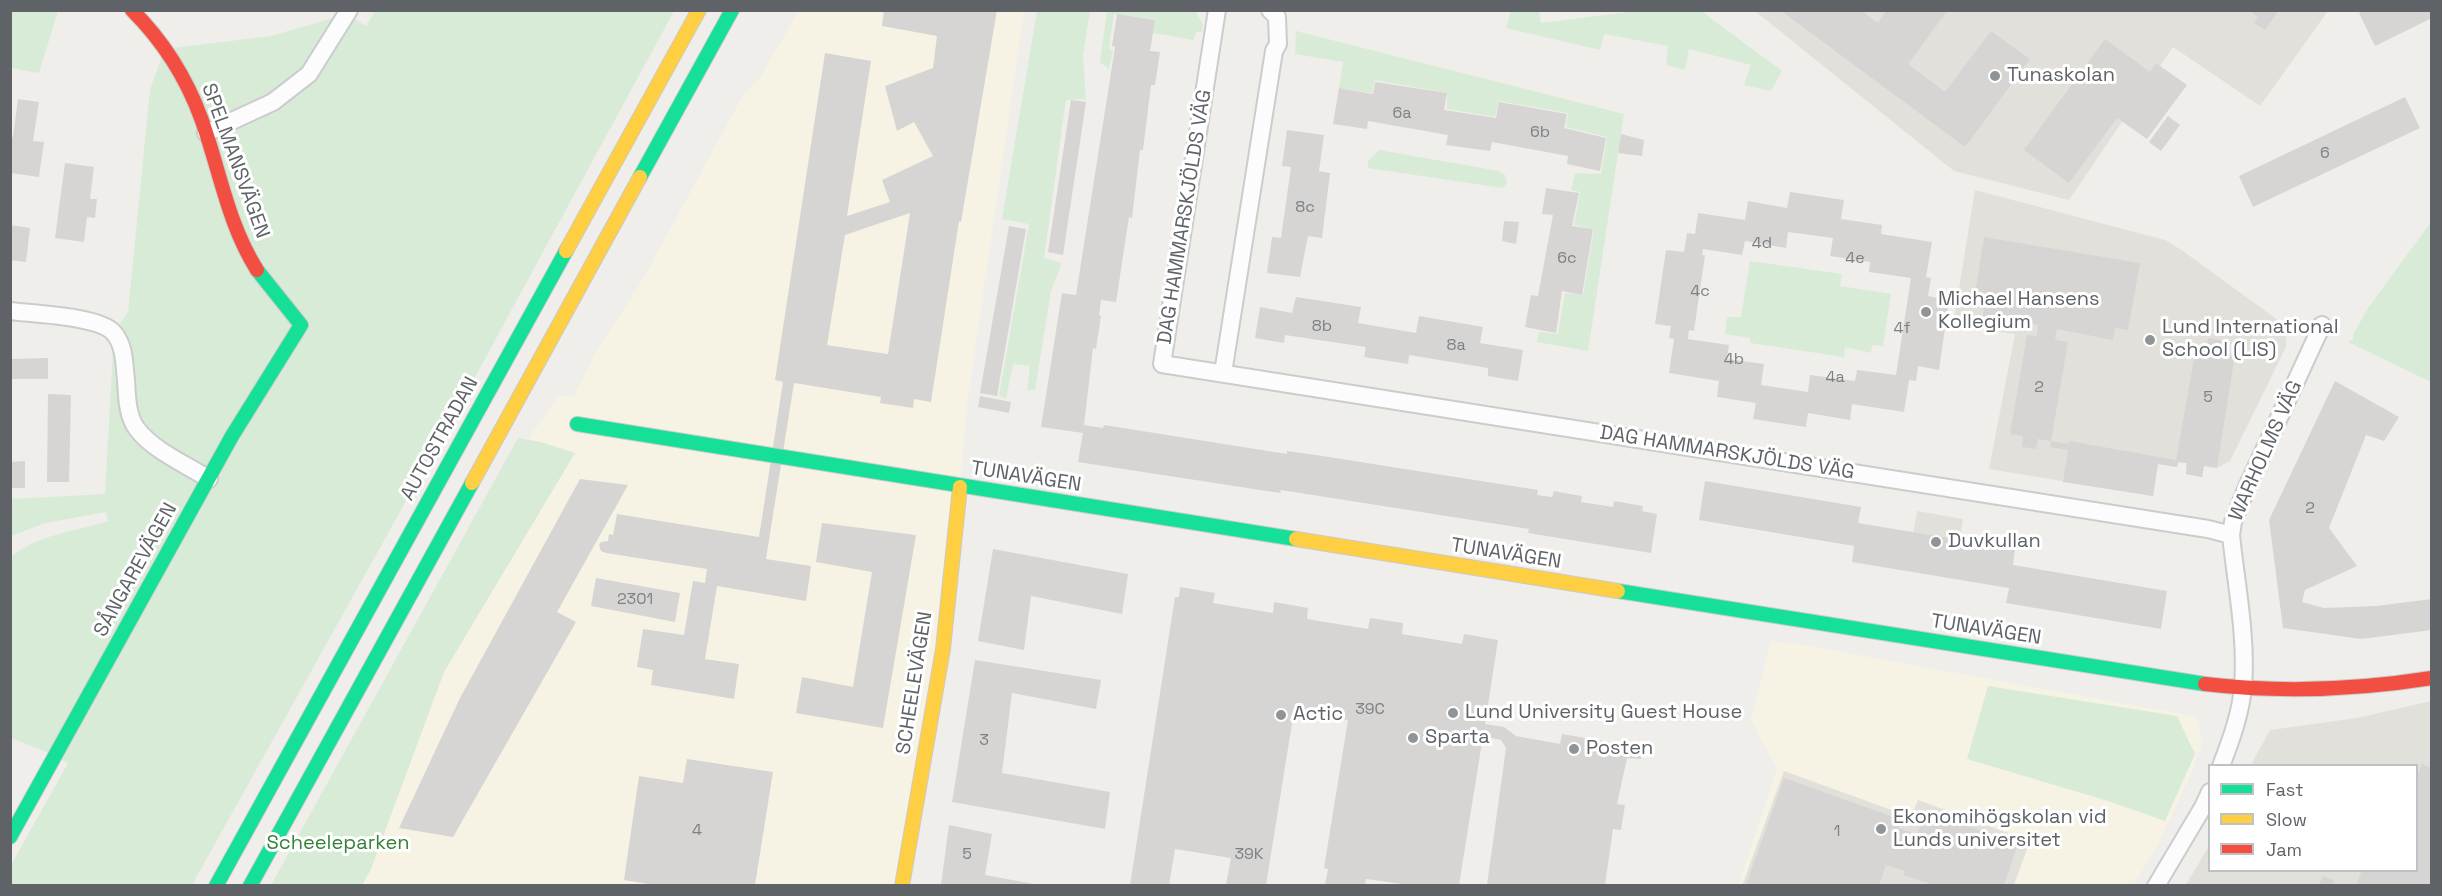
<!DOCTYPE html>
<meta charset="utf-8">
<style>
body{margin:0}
#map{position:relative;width:2442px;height:896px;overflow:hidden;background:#efeeea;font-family:"Space Grotesk",sans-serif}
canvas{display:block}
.frame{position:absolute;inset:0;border:12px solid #5f6368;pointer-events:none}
.legend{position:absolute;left:2208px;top:764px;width:210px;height:108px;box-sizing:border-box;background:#fff;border:2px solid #bfc1c3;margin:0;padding:8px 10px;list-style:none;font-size:18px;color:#5f6368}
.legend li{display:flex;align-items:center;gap:12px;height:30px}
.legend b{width:30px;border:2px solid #bfc1c3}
</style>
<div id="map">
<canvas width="2442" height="896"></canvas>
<div class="frame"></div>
<ul class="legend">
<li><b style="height:8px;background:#16e098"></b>Fast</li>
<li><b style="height:8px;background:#ffcf43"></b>Slow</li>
<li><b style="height:8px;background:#f24e42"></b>Jam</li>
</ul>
</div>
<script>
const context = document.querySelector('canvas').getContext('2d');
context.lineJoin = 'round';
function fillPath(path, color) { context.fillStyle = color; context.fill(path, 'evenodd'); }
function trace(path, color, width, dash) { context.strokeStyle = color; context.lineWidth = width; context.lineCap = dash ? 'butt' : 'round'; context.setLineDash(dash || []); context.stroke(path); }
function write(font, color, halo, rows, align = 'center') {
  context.font = font + ' "Space Grotesk",sans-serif'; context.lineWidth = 6; context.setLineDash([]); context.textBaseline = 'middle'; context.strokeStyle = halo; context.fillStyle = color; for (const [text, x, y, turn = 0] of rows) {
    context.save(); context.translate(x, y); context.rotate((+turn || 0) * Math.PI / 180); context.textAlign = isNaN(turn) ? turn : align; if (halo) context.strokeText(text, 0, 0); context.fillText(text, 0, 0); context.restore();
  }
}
const commercial = new Path2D(`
 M799 11H1024L967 404 960 487 902 885 291 886 533 432 558 396H574L598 349 643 279 744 94 759 79Z
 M1771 642 1803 645 2197 717 2202 744 2189 778 2154 852 2133 885 1738 886 1777 769 1751 720Z`);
const education = new Path2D(`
 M1755 11H2328L2260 106 2173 47 2069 200 1954 171Z
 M1975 190 2165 240 2183 251 2286 326V347L2230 461 2217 468 2204 466 2202 477 2186 474V463L2179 462 2177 467 2158 464 2153 496 1989 469 2015 334 1953 326Z
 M1917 511 1963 519 1955 573 1908 566Z
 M2431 701V885L2185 886 2209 846 2210 870H2416V766L2251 765 2270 730 2357 718Z
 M1784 771 1911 817 1918 800 2030 841 2014 885 1742 886Z`);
const green = new Path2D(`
 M11 10 58 11 39 73 11 68Z
 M375 11H674L474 379 192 885H11V865L68 763 42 750 11 738V557C39 534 74 532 108 521L106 512 45 523 11 536 10 499 105 494 114 333 128 312 150 89 165 49 271 36 347 14 366 26Z
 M1037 11H1090L1083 55 1086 99 1066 100 1044 258 1062 263 1051 291 1035 390H1027L1030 366 1013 364 1006 398 999 396 1029 224 1002 219Z
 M1107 11H1195L1203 25 1202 32H1196L1194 40 1153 33 1155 19 1114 14 1109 48 1113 51 1109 69 1100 62Z
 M1511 11H1539L1541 23 1637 11H1701L1782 71 1771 91 1744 85 1751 65 1689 49 1685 70 1666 65 1668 46 1604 34 1600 50 1506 28Z
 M1296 31 1624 114 1588 351 1537 342 1539 332 1558 334 1565 293 1583 295 1594 229 1574 225 1580 192 1571 190 1575 173 1601 174 1607 137 1566 127 1568 113 1499 101 1495 117 1447 109V93L1375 80 1372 93 1339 88 1343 62 1295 54Z
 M1379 150 1499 171 1505 175 1507 182 1503 188 1368 168V161Z
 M2431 222V382L2348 342 2353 339V335L2368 308Z
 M1750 261 1842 274 1840 286 1891 294 1883 346 1872 345 1871 353 1845 347 1844 357 1750 343 1751 338 1725 334 1727 317H1741Z
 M518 438 541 442 575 453 444 672 371 869 362 885H271Z
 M1988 686 2177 716 2195 754 2165 821 2108 801 1967 759Z`);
const building = new Path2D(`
 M884 10H997L961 222 959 221 931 402 914 399 913 408 880 403 881 397 794 383 766 559 811 566 806 601 717 586 705 659 739 664 734 699 651 685 653 670 637 667 643 629 684 635 693 581 705 583 707 569 606 553 601 551 599 545 601 542 608 541 609 534 613 535 617 514 759 537 783 382 775 380 825 53 871 61 847 216 890 202 882 180 933 156 914 122 897 131 885 86 933 68 937 36 882 26ZM910 213 888 354 827 345 845 235Z
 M1780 10H1860L1878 23 1887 10H1948L1908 64 1945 92 1991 31 2030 59 1965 147Z
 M2249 10H2279L2265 30 2254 23 2258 17Z
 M2365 10H2432V18L2375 46 2359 13Z
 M1117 14 1155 20 1150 51 1160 52 1155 85H1151L1143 150H1140L1132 218 1129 217 1116 302 1101 300 1099 315 1101 316 1096 349 1093 348 1084 425 1103 428 1104 425 1287 454V451L1316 455 1538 490 1537 495 1552 497 1554 491 1564 493 1582 496 1581 502 1613 507 1614 501 1643 506 1642 511 1657 514 1651 553 1528 533 1529 529 1281 490 1280 493 1078 462 1083 433 1041 427 1062 293 1076 295 1115 47 1112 46Z
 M2105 39 2150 72 2156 63 2187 85 2147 139 2117 118 2069 183 2024 150Z
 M1375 82 1447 93 1444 110 1496 118 1499 102 1567 114 1564 128 1606 138 1600 171 1567 164 1568 156 1492 142 1490 151 1446 145 1448 135 1368 121 1367 129 1333 124 1339 88 1373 94Z
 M2405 97 2420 128 2253 207 2239 176Z
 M18 99 39 102 33 141 44 142 39 177 10 173V137H13Z
 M1071 100 1086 102 1063 255 1048 252Z
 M2168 116 2180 125 2161 151 2149 142Z
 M1287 130 1324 135 1319 171 1330 173 1322 238 1308 236 1300 277 1267 273 1272 237 1281 238 1291 167 1282 166Z
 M1621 134 1644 140 1642 156 1618 153Z
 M65 163 94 167 90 199H97L95 218 87 217 84 242 55 238Z
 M1546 188 1579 193 1572 226 1593 229 1582 295 1562 291 1556 333 1525 327 1531 295 1538 296 1553 215 1542 214Z
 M1790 192 1844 200 1841 219 1882 225 1881 234 1932 242 1926 277 1931 278 1928 296 1949 300 1939 370 1918 366 1916 381 1909 380 1904 412 1852 404 1850 420 1808 413 1806 427 1753 419 1756 403 1717 397 1719 381 1669 373 1674 339 1669 338 1671 326 1655 324 1666 250 1684 252 1687 233 1695 234 1698 213 1745 220 1748 201 1787 208ZM1788 232 1833 238 1830 256 1870 262 1869 272 1911 278 1896 375 1857 370 1855 381 1810 375 1808 392 1761 385 1764 364 1727 359 1729 345 1688 339 1689 330 1694 331 1705 255H1702L1703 249 1742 255 1745 241 1786 248Z
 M1504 221 1519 222 1516 244 1502 241Z
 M10 225 30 228 26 262 10 260Z
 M1009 226 1026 229 997 396 980 393Z
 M1984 237 2140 263 2128 330 2115 328 2113 340 2057 329 2055 340 2068 342 2051 441 2038 439 2036 449 2022 447 2023 436 2010 434 2027 335 2037 336 2038 325 1983 316 1984 309 1973 307Z
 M1296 297 1361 307 1358 323 1416 333 1419 316 1483 327 1480 343 1523 350 1518 381 1488 376V368L1409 355 1408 364 1364 357 1366 347 1285 335 1284 343 1255 338 1260 307 1292 313Z
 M2208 338 2225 341 2223 352 2235 354 2217 468 2204 466 2202 477 2186 474 2187 463 2178 462 2177 467 2158 464 2153 496 2063 482 2068 450 2050 447 2051 441 2069 444V441L2176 460 2196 348 2206 349Z
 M48 358V379H10V359Z
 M2335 381 2399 417 2384 441 2366 435 2329 528 2357 566 2305 590 2302 602 2324 608 2376 606 2432 599V630L2361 639 2283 628 2269 520Z
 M48 394 71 395 69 482H47Z
 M980 396 1011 402 1009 413 978 407Z
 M25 461V488H10V462Z
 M580 479 628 485 557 612 576 622 453 837 399 828 460 698Z
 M1705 481 1861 507 1858 523 2015 549 2013 565 2167 591 2161 629 2006 603 2009 588 1852 562 1854 546 1699 520Z
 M822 523 916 535 883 728 796 713 802 677 853 687 872 572 816 562Z
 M993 549 1128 574 1122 614 1031 596 1024 650 978 641Z
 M596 578 680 593 675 622 591 606Z
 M1180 587 1215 593 1213 603 1273 613 1274 602 1308 608 1307 619 1368 629 1370 618 1403 623 1402 634 1462 644 1464 634 1498 640 1485 724 1504 727 1516 736 1560 744 1562 734 1643 748 1641 759 1627 758 1617 804 1625 805 1621 830 1613 829 1605 885H1487L1506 748 1501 740 1483 736 1459 885H1409L1366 879 1365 885H1325L1328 869 1324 868 1348 720 1294 711 1266 885H1226L1231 858 1175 849 1169 885H1130L1175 597H1179Z
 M975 660 1101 680 1096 709 1012 693 1002 773 1110 792 1105 829 952 802Z
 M687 759 773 772 755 885H655L624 880 639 776 683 783Z
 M2422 764 2432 768V885H2363L2357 883 2362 870H2416V777Z
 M1784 778 1902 820 1899 828 1917 835 1925 811 2018 844 2004 885H1934L1903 875 1905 871 1886 865 1879 885H1746Z
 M949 825 992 834 985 875 1039 885H941Z
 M2323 876 2335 881 2333 885H2319Z`);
const street = new Path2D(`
 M1217 10 1162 364 2208 529 2231 535
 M206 133 273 102 309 74 349 10
 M10 311C34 314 98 316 113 332 125 345 124 364 126 380 127 396 127 416 137 429 154 451 185 464 209 479
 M1223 373 1274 51 1278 44 1277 17 1270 10
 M2221 766C2231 740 2241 713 2243 686 2247 636 2236 584 2231 535L2233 522 2247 487 2322 325
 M2156 886 2203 807 2210 792`);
const fast = new Path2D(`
 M640 177 732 10
 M577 424 1296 539
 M1618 591 2205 684
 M10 837 232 436 301 325 257 270
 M216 886 566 251
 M250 886 472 483`);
const slow = new Path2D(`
 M566 251 699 10
 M472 483 640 177
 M1296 539 1618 591
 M902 886 943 649 960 487`);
const jam = new Path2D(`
 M132 10C163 41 186 77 201 118 220 170 227 222 257 270
 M2205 684C2282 693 2356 690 2432 678`);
const markers = [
 [1995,76,6,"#919496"],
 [1926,312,6,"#919496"],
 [2150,340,6,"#919496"],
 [1936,542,6,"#919496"],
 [1453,713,6,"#919496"],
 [1281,715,6,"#919496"],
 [1413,738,6,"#919496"],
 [1574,749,6,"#919496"],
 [1881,829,6,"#919496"]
];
const numberNames = [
 ["6a",1402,114],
 ["6b",1540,133],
 ["6",2325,154],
 ["8c",1305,208],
 ["4d",1762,244],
 ["6c",1567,259],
 ["4e",1855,259],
 ["4c",1700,292],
 ["8b",1322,327],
 ["4f",1902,329],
 ["8a",1456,346],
 ["4b",1734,360],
 ["4a",1835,378],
 ["2",2039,388],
 ["5",2208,398],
 ["2",2310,509],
 ["2301",635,600],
 ["39C",1370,710],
 ["3",984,741],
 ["4",697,831],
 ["1",1837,832],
 ["5",967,855],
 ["39K",1249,855]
];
const poiNames = [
 ["Tunaskolan",2007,76],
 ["Michael Hansens",1938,300],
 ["Kollegium",1938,323],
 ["Lund International",2162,328],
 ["School (LIS)",2162,351],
 ["Duvkullan",1948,542],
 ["Lund University Guest House",1465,713],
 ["Actic",1293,715],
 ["Sparta",1425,738],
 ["Posten",1586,749],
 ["Ekonomihögskolan vid",1893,818],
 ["Lunds universitet",1893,841]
];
const streetNames = [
 ["SPELMANSVÄGEN",235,161,70],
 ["DAG HAMMARSKJÖLDS VÄG",1185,217,-81],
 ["AUTOSTRADAN",440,439,-61],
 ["WARHOLMS VÄG",2266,451,-66],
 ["DAG HAMMARSKJÖLDS VÄG",1727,453,9],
 ["TUNAVÄGEN",1026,477,9],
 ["TUNAVÄGEN",1506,554,9],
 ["SÅNGAREVÄGEN",136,570,-61],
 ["TUNAVÄGEN",1986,630,9],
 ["SCHEELEVÄGEN",915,683,-81]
];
const parkNames = [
 ["Scheeleparken",338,844]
];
fillPath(commercial, '#f7f3e4');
fillPath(education, '#e2e0da');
fillPath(green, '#d8ebd6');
fillPath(building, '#d6d5d3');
trace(street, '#cbcccc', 20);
trace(fast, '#cacacb', 16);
trace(slow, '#cacacb', 16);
trace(jam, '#cacacb', 16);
trace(street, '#fdfcfc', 16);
trace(fast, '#16e098', 14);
trace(slow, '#ffcf43', 14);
trace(jam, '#f24e42', 14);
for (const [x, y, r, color] of markers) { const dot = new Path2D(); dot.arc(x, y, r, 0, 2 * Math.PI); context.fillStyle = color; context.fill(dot); trace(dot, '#fff', 2); }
write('16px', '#7e8184', null, numberNames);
write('20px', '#5f6368', '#fff', poiNames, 'left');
write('20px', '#5f6368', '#fff', streetNames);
write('20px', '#348238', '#fff', parkNames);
</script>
